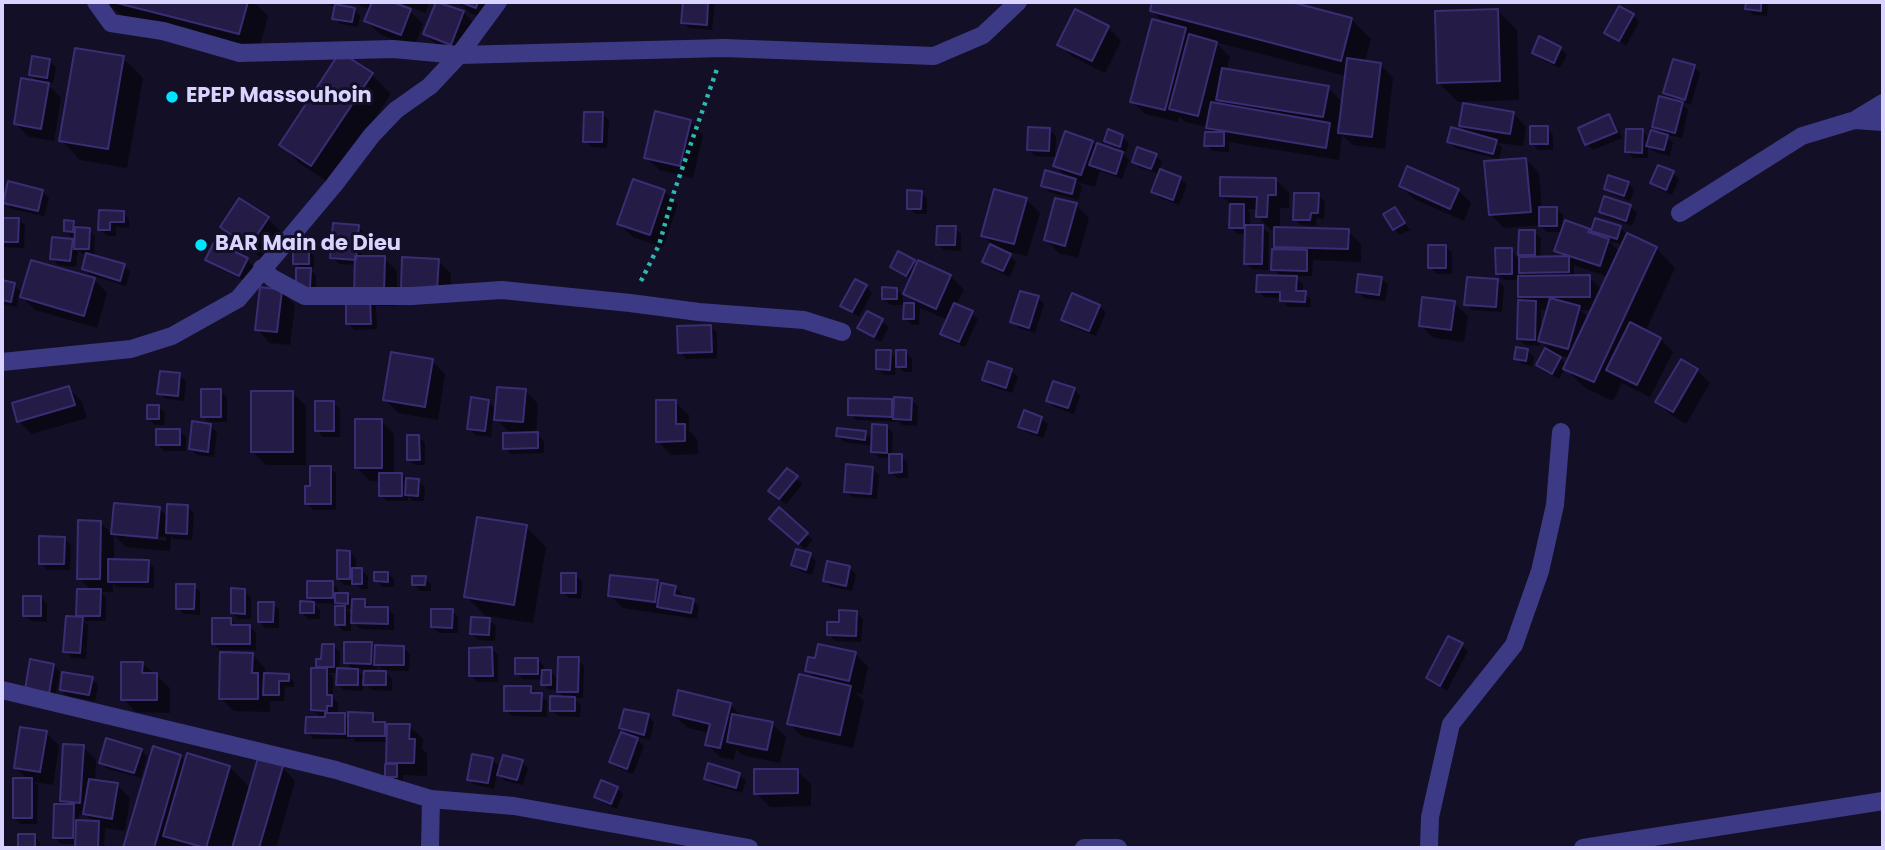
<!DOCTYPE html>
<style>
body{margin:0}
#map{position:relative;width:1885px;height:850px;overflow:hidden;background:#130f26;font-family:Poppins,sans-serif}
canvas{display:block}
.frame{position:absolute;inset:0;border:4px solid #d9d4ff;pointer-events:none}
</style>
<div id="map">
<canvas width="1885" height="850"></canvas>
<div class="frame"></div>
</div>
<script>
const context = document.querySelector('canvas').getContext('2d');
context.lineJoin = 'round';
function fillPath(path, color) { context.fillStyle = color; context.fill(path, 'evenodd'); }
function trace(path, color, width, dash) { context.strokeStyle = color; context.lineWidth = width; context.lineCap = dash ? 'butt' : 'round'; context.setLineDash(dash || []); context.stroke(path); }
function write(font, color, halo, rows, align = 'center') {
  context.font = font + ' Poppins,sans-serif'; context.lineWidth = 6; context.setLineDash([]); context.textBaseline = 'middle'; context.strokeStyle = halo; context.fillStyle = color; for (const [text, x, y, turn = 0] of rows) {
    context.save(); context.translate(x, y); context.rotate((+turn || 0) * Math.PI / 180); context.textAlign = isNaN(turn) ? turn : align; if (halo) context.strokeText(text, 0, 0); context.fillText(text, 0, 0); context.restore();
  }
}
const shadow = new Path2D(`
 M107 2H254L268 16 258 53 124 18Z
 M321 2H339L337 6 354 9 360 16 358 27 341 24 334 18 336 7Z
 M351 2H387L409 10 423 24 414 48 380 34 366 21 371 10Z
 M399 2H430L425 13Z
 M438 2 463 12 476 25 464 57 439 47 425 34Z
 M459 2H496L489 20 470 13Z
 M685 2H712L715 4 712 30 689 28 683 22Z
 M1154 2H1284L1351 19 1371 39 1365 62 1380 64 1393 78 1385 149 1353 145 1342 135 1339 160 1229 142V152L1213 151 1206 145 1214 134 1208 127 1185 122 1179 116 1178 122 1145 114 1132 101 1165 24 1152 11ZM1215 42 1346 76 1343 103 1328 88 1226 71 1230 57ZM1219 99 1226 107 1217 105ZM1338 121H1341L1339 135 1336 131Z
 M1748 2H1768L1767 16 1753 15 1747 8Z
 M1497 10 1517 30 1519 100 1458 102 1439 83Z
 M1633 15 1639 22 1626 46 1606 32Z
 M1108 27 1121 41 1105 73 1073 57 1059 44Z
 M1540 39 1560 48 1567 55 1560 68 1540 59 1534 52Z
 M341 55 372 75 391 94 331 184 301 164 281 145Z
 M123 58 143 78 127 168 80 160 61 140Z
 M49 61 56 67 53 83 45 82 61 98 54 141 29 137 15 123 40 83 31 75Z
 M1694 67 1700 73 1691 105 1679 101 1688 110 1682 138 1664 134 1673 143 1670 156 1655 152 1648 146V158H1633L1627 152 1642 131 1650 139 1663 136 1654 126 1674 102 1665 92Z
 M1513 113 1526 127 1523 146 1497 143 1502 148 1499 159 1455 148 1449 141 1470 134 1461 126Z
 M602 114 609 120 607 148 592 147 585 141Z
 M1609 117 1615 123 1622 138 1593 150 1587 144Z
 M690 122 703 135 693 178 659 170 646 157Z
 M1547 128 1553 135V150H1538L1532 143Z
 M1049 130 1056 136 1055 157 1035 156 1029 150Z
 M1122 137 1129 143 1126 152 1117 148 1129 160 1122 179 1100 171 1095 187 1077 182 1082 187 1078 200 1049 192 1043 185 1067 178 1055 165 1092 142 1097 147 1118 152 1106 140Z
 M1156 156 1162 162 1159 170 1180 178 1187 185 1179 205 1160 198 1153 192 1160 174 1140 168 1134 161Z
 M1526 159 1539 173 1542 209H1556L1563 215 1562 230H1589L1592 233 1596 220 1620 228 1627 234 1656 248 1675 268 1645 332 1660 339 1673 352 1650 397 1622 383 1613 401 1585 388 1565 368 1559 379 1544 371 1538 365 1554 354 1540 340V346L1525 345 1519 339 1526 302 1520 297V280H1504L1498 274 1511 249 1517 258H1524L1520 254 1534 232 1541 238 1540 258H1564L1556 250 1563 232H1547L1540 225 1504 228 1490 214ZM1607 240 1623 245 1620 252ZM1574 265 1608 277 1602 290 1589 277H1574ZM1518 269 1526 277 1518 278ZM1541 310H1549L1541 334ZM1580 310H1593L1589 318ZM1557 355 1570 358 1567 365Z
 M1673 173 1679 179 1672 195 1658 189 1652 183Z
 M1276 180 1289 193V208H1280V229L1348 231 1361 244V262L1313 260 1312 276H1294L1303 284 1302 293 1311 299V307H1288L1281 298 1264 297 1258 291 1282 278 1273 269 1281 251 1276 246V230H1271L1258 216V210L1247 209 1250 213V226L1262 227 1269 233 1268 270 1252 269 1246 263 1247 234H1237L1231 227 1232 206 1222 196Z
 M1628 183 1634 190 1630 201 1612 194 1606 188Z
 M1401 186 1458 190 1471 203 1464 221 1414 199Z
 M42 191 49 198 44 216 11 209 5 202Z
 M664 191 678 204 663 247 633 237 619 224Z
 M921 192 927 199V214H915L909 208Z
 M1318 195 1325 202 1324 219 1317 218 1316 226 1301 225 1294 219Z
 M1026 199 1040 213 1027 256 1005 251 1016 262 1010 277 990 268 984 262 992 244 983 235Z
 M1076 205 1089 218 1078 258 1059 253 1046 240Z
 M1630 206 1637 213 1632 226 1607 217 1601 211Z
 M1394 209 1410 230 1400 235 1394 229Z
 M123 212 129 219V228L116 227V236H107L100 229Z
 M267 218 281 232 263 259 235 240 222 227Z
 M2 220H19L25 226 24 248 2 247Z
 M73 222 80 229 89 230 95 236 94 258 124 266 130 272 126 286 90 275 84 269 88 254H82L78 250 76 267 58 265 52 258 72 241 76 245V237H72L66 231Z
 M358 226 364 233 361 258H384L397 271V306H376L377 329 354 330 348 323 356 292V265L339 264 332 257Z
 M955 228 961 234V251L944 250 938 244Z
 M1446 247 1452 253V274H1436L1430 267Z
 M308 250 314 256V269H310L316 276V294H304L302 270 295 263Z
 M207 260H247L253 266 245 281 214 266Z
 M438 260 451 274 450 302 403 287Z
 M913 261 918 266 919 263 950 276 964 290 956 306 971 313 978 319 965 347 948 340 942 334 948 320 920 308 919 325H912L905 318 906 305H891L884 299 897 290 903 296V304H916L906 294 912 280 892 267Z
 M1381 279 1388 285 1385 301 1364 298 1358 291Z
 M94 280 107 293 97 328 35 310 19 294 17 307 5 305 2 302V282L14 285 23 294Z
 M1497 281 1504 287 1502 312 1472 310 1466 304Z
 M866 286 872 293 859 317 842 306Z
 M281 291 295 305 290 345 270 343 257 329Z
 M1038 298 1044 304 1035 333 1019 328 1012 321Z
 M1454 303 1468 316 1464 342 1434 338 1420 325Z
 M1099 306 1106 312 1096 336 1069 326 1063 320Z
 M868 313 889 327 881 342 866 334 860 328Z
 M711 327 717 333V358L686 359 680 352Z
 M1528 351 1534 357 1532 366 1522 364 1516 358Z
 M890 352 898 360 906 352 912 359V372H904L896 364 895 375H884L877 368Z
 M432 361 445 374 438 420 398 413 385 400Z
 M1697 370 1710 383 1686 424 1671 415 1658 401Z
 M1011 371 1018 377 1012 393 990 386 984 380Z
 M180 375 186 382 184 401 166 399 159 393Z
 M69 388 82 402 87 418 32 434 19 421Z
 M1074 389 1080 396 1074 414 1054 407 1048 401Z
 M220 391 227 397V422H209L202 416Z
 M525 391 538 404 536 433 544 441V453L511 454 505 448 512 435 493 416 491 437 475 435 469 428 488 401 497 410Z
 M292 392 306 406V465H266L253 452Z
 M911 400 918 406 917 426 902 425 899 422 856 420 850 414 891 401 896 406Z
 M675 402 689 415V431L697 439 698 454 671 455 658 441Z
 M333 403 340 409V437H323L317 430Z
 M159 407 165 413 164 425H155L149 419Z
 M1041 418 1048 424 1043 438 1026 432 1020 426Z
 M381 421 394 434V474H402L407 480 418 481 425 487 424 501H413L408 496V501H387L381 495V481H370L357 468Z
 M210 425 217 432 214 457 197 455 191 449Z
 M886 426 893 433 892 456H901L907 462 908 478H897L891 472 890 458H880L873 452V446L844 442 838 436 865 433 874 441Z
 M179 431 186 437V451H164L158 445Z
 M418 437 425 443V465H415L408 459Z
 M330 468 336 474V510H313L307 503 312 488Z
 M873 469 879 475 877 499 852 497 845 491Z
 M796 478 803 484 786 504 777 497Z
 M115 505 159 508 169 518 187 506 194 513 192 540 174 539 171 536 170 551 126 547 114 535V561L148 562 154 568V588L117 587 113 584V592H101L106 598V621H84L88 625 86 659 72 658 65 651 82 619 78 615 92 591 79 578 101 523 113 535ZM125 534 166 537V541L125 537Z
 M777 525 806 534 813 540 805 549Z
 M526 527 546 547 533 623 486 616 466 596Z
 M64 538 71 545 70 570H47L41 563Z
 M350 552 356 559V570H361L368 576V589H361L356 585H345L338 579Z
 M810 555 816 561 812 575 800 571 793 565Z
 M849 568 856 574 852 591 831 587 825 581Z
 M388 573 394 580V587H383L376 581Z
 M575 575 582 581 581 599 569 598 563 592Z
 M425 578 431 584V591H420L414 584Z
 M657 582 663 588H676L682 594 681 598 693 600 699 606 697 619 623 608 610 595ZM622 596 664 601 663 605 622 599Z
 M332 583 338 589V595H347L353 600H364L371 609H388L394 615V630L360 629 351 620V631H343L336 624 342 607 338 604 315 603 309 597ZM346 609H353V616Z
 M194 586 200 592V615L184 614 177 608Z
 M244 591 251 597V619H239L232 613Z
 M40 597 47 604V622L31 621 24 615Z
 M273 604 279 610V628H266L259 621Z
 M313 604 320 610V619H308L301 612Z
 M452 611 458 617V633H439L432 627Z
 M856 613 863 619 861 642 835 641 829 634Z
 M230 620 237 627H250L256 633V650H220L213 643Z
 M489 620 496 626 495 641 478 640 472 634Z
 M371 644 374 647 403 648 410 654 409 671 383 670 377 665V669H356L365 679 385 673 392 679V691L372 690 364 682 363 691 344 690 338 684V673H329L333 677V698L338 703V715H345L350 720 373 715 379 724H384L389 728 409 726 423 739 422 749 427 754V776L403 775V783L386 776 392 766 388 762V742H356L351 736V739H314L307 732 322 719 312 709 318 661H323L333 646 340 652 339 670 354 671 346 662Z
 M1462 645 1468 651 1447 691 1428 678Z
 M492 649 498 655V682H477L471 675Z
 M252 654 265 668V675H288L294 682V687L285 686 284 701H270V712L234 711 220 698Z
 M855 654 868 667 862 694 855 692 864 701 853 748 802 736 789 723 816 680 807 670Z
 M578 659 584 666 583 698H574L581 705 580 717 558 716 552 710 565 698 557 690H549L543 684V680L523 679 517 673 538 660 544 666V672H551L559 680Z
 M142 663 170 688V713L136 712 123 699Z
 M54 665 60 672 55 699 33 696Z
 M92 679 98 685 95 701 68 696 61 690Z
 M530 688 547 701V717L512 716 506 710Z
 M730 705 744 718 772 724 786 737 780 763 742 755 736 749 734 760 720 757 707 744 709 733 688 728 674 715Z
 M648 716 654 722 650 740 633 736 644 746 633 774 618 768 611 762 631 737 621 728Z
 M46 732 59 746 53 785 34 782 38 786 37 824H21L14 818 27 779 15 767Z
 M83 747 96 760 95 781 117 785 130 798 125 831 105 828 104 848H77V844H61L55 837 67 806 61 800ZM79 814 86 815 94 822H79Z
 M154 749 180 756 186 762 229 767 251 789 282 767 295 781 276 848H125Z
 M141 750 147 757 141 778 107 769 101 762Z
 M492 760 501 768 522 762 528 768 523 785 505 781 497 772 494 789 475 785 469 779Z
 M797 771 811 784V806L770 807 756 793Z
 M739 774 746 781 742 793 712 784 706 778Z
 M617 788 623 794 617 809 603 803 596 797Z
 M20 836H34L40 842V848H20Z`);
const building = new Path2D(`
 M113 2H248L239 34Z
 M372 2H392L411 9 401 35 364 21Z
 M436 2 464 11 451 45 423 34Z
 M460 2H478L476 8Z
 M683 2H708L707 25 681 23Z
 M1152 2H1291L1352 18 1341 61 1150 11Z
 M1746 2H1761V11L1745 9Z
 M335 4 355 8 352 22 332 19Z
 M1619 6 1634 14 1619 41 1604 33Z
 M1075 9 1109 26 1092 61 1057 45Z
 M1498 9 1500 81 1437 83 1435 11Z
 M1152 19 1186 28 1165 110 1130 102Z
 M1189 34 1217 42 1198 116 1169 109Z
 M1539 36 1561 47 1554 63 1532 53Z
 M75 48 124 56 108 149 59 141Z
 M340 52 373 73 311 166 279 145Z
 M32 56 50 59 47 78 29 75Z
 M1347 58 1381 63 1372 137 1338 133Z
 M1673 59 1695 65 1685 100 1663 93Z
 M1222 68 1329 86 1323 117 1216 100Z
 M21 78 49 83 41 129 14 124Z
 M1659 96 1683 102 1675 133 1652 127Z
 M1211 102 1330 123 1326 148 1206 128Z
 M1463 103 1514 112 1510 134 1459 126Z
 M655 111 691 120 680 166 644 158Z
 M584 112H603L602 142H583Z
 M1609 114 1617 132 1585 145 1578 128Z
 M1530 126H1548V144H1530Z
 M1028 127 1050 128 1049 151 1027 150Z
 M1451 127 1497 140 1493 154 1447 142Z
 M1108 129 1123 135 1120 147 1104 141Z
 M1626 129H1643L1642 153 1625 152Z
 M1651 130 1668 135 1664 150 1646 146Z
 M1065 131 1093 141 1081 175 1053 166Z
 M1205 132H1224V146H1204Z
 M1097 143 1123 152 1116 174 1089 165Z
 M1137 147 1157 154 1151 169 1132 162Z
 M1526 158 1531 212 1489 215 1484 161Z
 M1658 165 1674 171 1666 190 1650 183Z
 M1407 166 1459 189 1450 209 1399 186Z
 M1160 169 1181 177 1173 200 1151 192Z
 M1045 170 1076 179 1072 194 1041 186Z
 M1608 175 1629 182 1624 196 1604 189Z
 M1220 177 1276 178V195H1268L1267 217H1256L1257 197 1220 196Z
 M633 179 665 190 650 235 617 224Z
 M8 181 43 190 38 211 3 203Z
 M994 189 1027 198 1014 244 981 236Z
 M907 190 922 191 921 209H907Z
 M1294 193H1319L1318 213H1311L1310 220H1293Z
 M1604 196 1631 205 1626 221 1599 212Z
 M239 198 269 217 249 247 220 227Z
 M1055 198 1077 203 1065 246 1044 240Z
 M1230 204H1244V228H1229Z
 M1395 207 1405 223 1393 230 1383 214Z
 M1539 207H1557V226H1539Z
 M99 210 124 211V222H110V230H98Z
 M2 218H19L18 242H2Z
 M1595 218 1621 226 1617 239 1591 231Z
 M64 220 74 221 73 232 64 231Z
 M1565 220 1590 229 1588 232 1609 239 1600 266 1554 251Z
 M333 223 359 225 356 260 330 258Z
 M1245 225H1263L1262 264H1244Z
 M937 226H956L955 245H936Z
 M75 227 90 228 89 249H74Z
 M1274 227 1349 229 1348 249 1274 247Z
 M1519 230H1535V255H1518Z
 M1627 233 1657 247 1594 382 1563 369Z
 M52 237 73 239 70 261 50 259Z
 M214 242 248 258 239 276 205 260Z
 M990 244 1011 254 1003 271 982 262Z
 M1428 245H1446V268H1428Z
 M293 248H309V264H293Z
 M1495 248H1512V274H1496Z
 M1272 249 1307 250V271L1271 270Z
 M898 251 915 260 906 276 890 267Z
 M86 253 125 264 120 281 82 269Z
 M355 256H385L384 293H354Z
 M1569 256V272L1519 273V257Z
 M402 257 439 259 437 289 401 288Z
 M31 260 95 278 84 316 20 297Z
 M918 260 951 275 936 309 903 294Z
 M296 268H311L310 288H296Z
 M1358 274 1382 277 1379 295 1356 292Z
 M1257 275 1297 276 1296 291H1306L1305 302 1280 301V292H1256Z
 M1590 275V297H1518V276Z
 M1467 277 1498 279 1496 307 1464 305Z
 M855 279 867 285 852 312 840 306Z
 M2 280 15 283 11 302 2 300Z
 M260 287 282 290 277 332 255 330Z
 M882 287 897 288V299H882Z
 M1020 291 1039 296 1029 328 1010 322Z
 M1072 293 1100 305 1089 331 1061 320Z
 M1422 297 1455 301 1451 330 1419 326Z
 M346 298H370L371 324H346Z
 M1550 298 1580 306 1568 349 1538 341Z
 M1518 300 1536 301 1535 340 1517 339Z
 M904 303H914V319H903Z
 M954 303 973 311 959 342 940 334Z
 M867 311 883 319 874 337 857 328Z
 M1630 322 1661 338 1637 385 1606 370Z
 M711 325 712 352 678 353 677 326Z
 M1516 347 1528 349 1526 361 1514 359Z
 M1545 348 1561 357 1552 374 1536 365Z
 M876 350H891L890 370 876 369Z
 M896 350H906V367H896Z
 M391 352 433 359 425 407 383 400Z
 M1681 359 1698 369 1673 412 1655 402Z
 M988 361 1012 369 1006 388 982 380Z
 M160 371 180 373 178 396 157 394Z
 M1053 381 1075 388 1068 408 1046 401Z
 M69 386 75 405 17 422 12 403Z
 M497 387 526 389 523 422 494 420Z
 M201 389H221V417H201Z
 M251 391H293V452H251Z
 M471 397 489 400 485 431 467 429Z
 M894 397 912 398 911 420 893 419Z
 M848 398 892 399V417L848 415Z
 M656 400H676V424H685V441L656 442Z
 M315 401H334V431H315Z
 M147 405H159V419H147Z
 M1024 410 1042 417 1037 433 1018 427Z
 M355 419H382V468H355Z
 M192 421 211 424 208 452 189 449Z
 M872 424 887 425V453L871 452Z
 M837 428 866 431 865 440 836 436Z
 M156 429H180V445H156Z
 M538 432V448L503 449V433Z
 M407 435H419L420 460H407Z
 M889 454H902V472L889 473Z
 M846 464 873 467 871 494 844 492Z
 M310 466H331V504H305V486H310Z
 M787 468 798 476 779 499 768 491Z
 M379 473H402V496H379Z
 M406 478 419 479 418 496 405 495Z
 M114 503 160 507 157 538 111 534Z
 M167 504 188 505 187 534 166 533Z
 M779 507 808 533 798 544 769 519Z
 M477 517 527 525 514 605 464 597Z
 M78 520 101 521 100 579H77Z
 M39 536 65 537 64 564H39Z
 M796 549 811 553 806 570 791 565Z
 M337 550 350 551V579H337Z
 M108 559 149 560 148 582H108Z
 M827 561 850 566 846 586 823 581Z
 M352 568H362V584H352Z
 M374 572H388V582L374 581Z
 M561 573H576V593H561Z
 M610 575 658 580 655 602 608 596Z
 M412 576H426L425 585H412Z
 M307 581H333V598H307Z
 M661 583 676 586 674 595 694 599 691 613 657 607Z
 M176 584H195L194 609H176Z
 M231 588 245 589V614L231 613Z
 M77 589H101L100 616H76Z
 M335 593H348V604L335 603Z
 M23 596H41V616H23Z
 M352 599H365V607H388V624L351 623Z
 M300 601 314 602V613H300Z
 M258 602H274L273 622H258Z
 M335 606H345V625H335Z
 M431 609H453L452 628 431 627Z
 M839 610 857 611 856 636 827 635V622H839Z
 M66 616 83 617 80 653 63 652Z
 M471 617 490 618 489 635 470 634Z
 M212 618H231V625H250V644H212Z
 M1448 636 1463 643 1440 686 1426 678Z
 M344 642H372L371 664 344 663Z
 M322 644H334V667H316V659H321Z
 M818 644 856 652 849 681 805 671 808 657 815 658Z
 M375 645 404 646V665H374Z
 M492 647 493 676H469V648Z
 M220 652 253 653 252 673H258V699H219Z
 M558 657H579L578 692H557Z
 M515 658H538V674H515Z
 M30 659 54 664 49 694 25 690Z
 M121 662H143L142 673H157V700H121Z
 M311 668H327V695H332V706H327V711L311 710Z
 M337 668 358 669V685H336Z
 M542 670H551V685H541Z
 M364 671H386V685H363Z
 M62 672 93 677 89 695 60 690Z
 M264 673 289 674V681H279V695H263Z
 M799 674 851 686 840 735 787 724Z
 M504 686H531V693H542L541 711H504Z
 M678 690 731 703 720 748 705 745 710 724 673 715Z
 M550 696 575 697V711H550Z
 M624 709 649 714 644 735 619 728Z
 M348 712 373 713V722H385V736H348Z
 M325 713H345V734L305 733 306 717H325Z
 M732 714 773 722 767 750 727 742Z
 M387 724H410L409 739H415L414 763H386Z
 M20 727 47 731 40 772 14 768Z
 M621 732 638 738 627 769 609 762Z
 M106 738 142 749 134 773 99 763Z
 M63 744 84 745 80 803 60 801Z
 M153 746 181 755 154 848H123Z
 M187 753 230 766 206 848 163 836Z
 M472 754 493 758 488 783 467 780Z
 M503 755 523 760 517 780 497 775Z
 M258 758 283 766 259 848H232Z
 M708 763 740 773 736 788 704 779Z
 M385 764H397V777H385Z
 M754 769H798V793L754 794Z
 M13 778H32V818H13Z
 M89 779 118 783 112 819 83 814Z
 M601 780 618 787 611 804 594 797Z
 M54 804H74L73 838H53Z
 M76 820 99 821 98 848H75Z
 M18 834H35V848H18Z`);
const path = new Path2D(`
 M641 281 659 245 674 192 717 69`);
const minor = new Path2D(`
 M96 2 111 23 163 31 240 53 393 49 459 55 724 48 934 56 983 35 1018 2
 M1855 120 1883 103
 M1680 213 1802 136 1855 120 1883 122
 M262 268 272 278 305 296H412L502 290 630 303 699 312 804 320 842 332
 M2 362 131 349 172 336 238 299 334 185 372 135 396 110 430 86 459 55 498 2
 M2 690 336 770 431 799 514 806 749 848
 M430 848 431 799
 M1084 848H1118
 M1429 848 1430 817 1451 724 1514 645 1540 571 1555 505 1561 432
 M1583 848 1883 801`);
const markers = [
 [172,97,7,"#00e5ff"],
 [201,245,7,"#00e5ff"]
];
const poiNames = [
 ["EPEP Massouhoin",186,97],
 ["BAR Main de Dieu",215,245]
];
fillPath(shadow, '#0007');
fillPath(building, '#241b47');
trace(building, '#3b2d73', 2);
trace(path, '#2fb8b0', 4.5, [3.5, 5]);
trace(minor, '#3d3a85', 18);
for (const [x, y, r, color] of markers) { const dot = new Path2D(); dot.arc(x, y, r, 0, 2 * Math.PI); context.fillStyle = color; context.fill(dot); trace(dot, '#130f26', 2.5); }
write('bold 21px', '#d9d4ff', '#130f26', poiNames, 'left');
</script>
